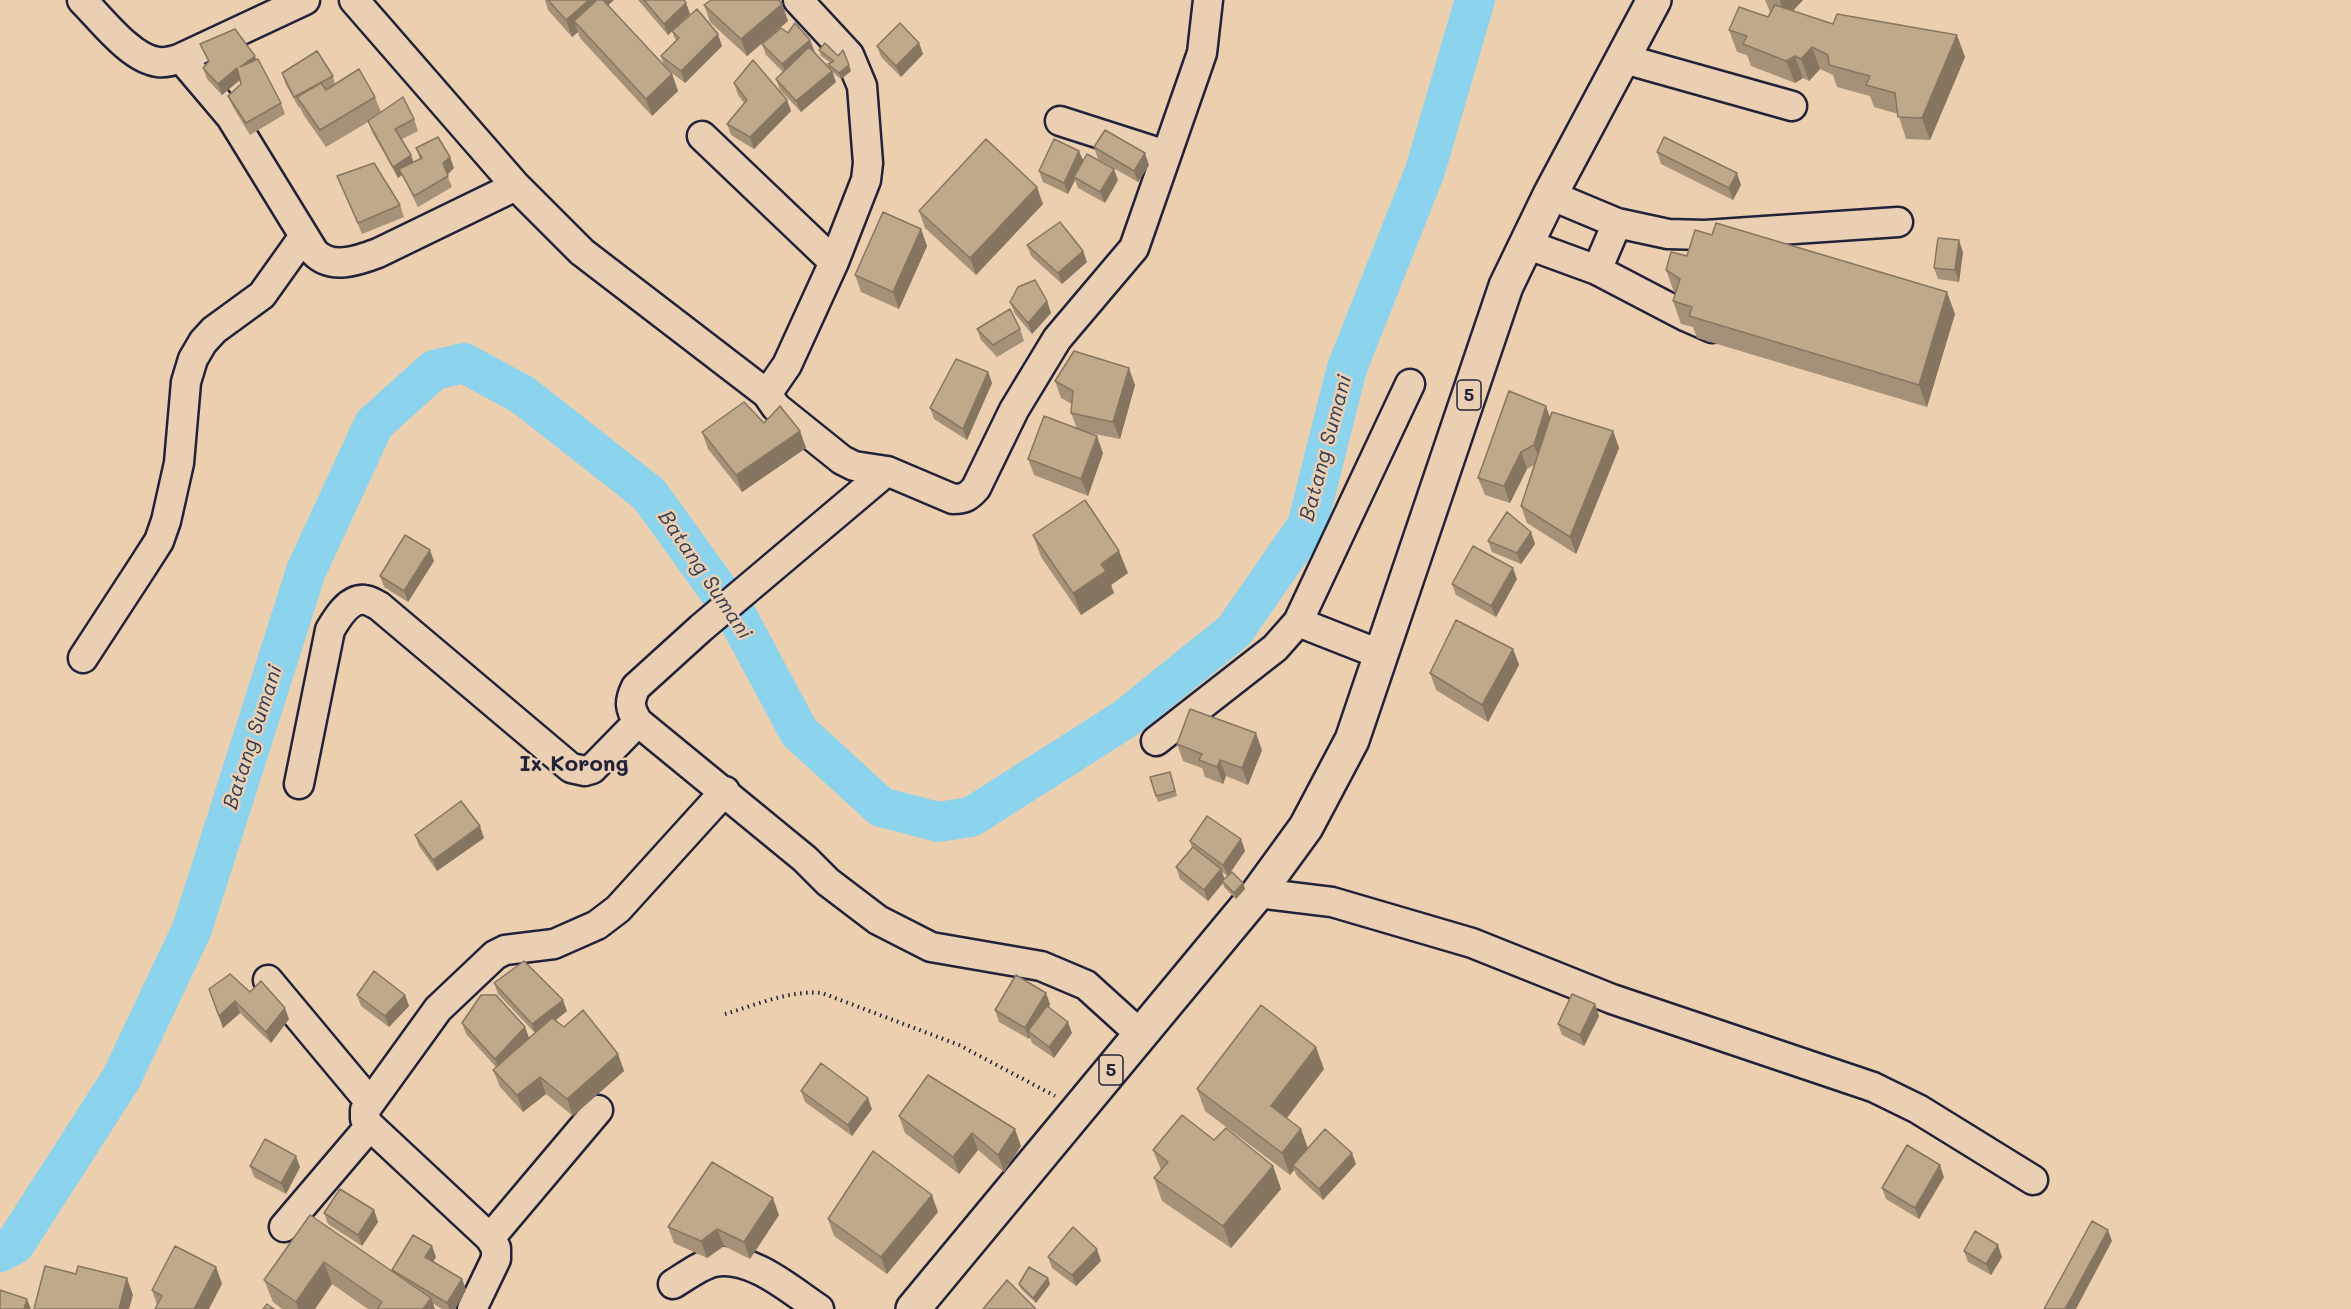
<!DOCTYPE html>
<style>
body{margin:0}
canvas{display:block;background:#ebcfae}
</style>
<canvas width="2351" height="1309"></canvas>
<script>
const context = document.querySelector('canvas').getContext('2d');
context.lineJoin = 'round';
function trace(path, color, width, dash) { context.strokeStyle = color; context.lineWidth = width; context.lineCap = dash ? 'butt' : 'round'; context.setLineDash(dash || []); context.stroke(path); }
function fillPath(path, color) { context.fillStyle = color; context.fill(path, 'evenodd'); }
function write(font, color, halo, rows, align = 'center') {
  context.font = font + ' Mali,sans-serif'; context.lineWidth = 5; context.setLineDash([]); context.textBaseline = 'middle'; context.strokeStyle = halo; context.fillStyle = color; for (const [text, x, y, turn = 0] of rows) {
    context.save(); context.translate(x, y); context.rotate((+turn || 0) * Math.PI / 180); context.textAlign = isNaN(turn) ? turn : align; if (halo) context.strokeText(text, 0, 0); context.fillText(text, 0, 0); context.restore();
  }
}
const river = new Path2D(`
 M0 1252 15 1244 121 1079 192 929 306 571 374 424 434 370 464 363 523 395 649 494 737 616 799 732 881 807 938 822 971 817 1125 719 1234 631 1307 526 1347 368 1425 171 1475 0`);
const path = new Path2D(`
 M725 1014C756 1005 789 990 822 993L959 1045 1055 1096`);
const minor = new Path2D(`
 M82 0C101 19 131 59 158 62 166 63 173 61 181 58L305 0
 M354 0 516 186 582 252 754 384 767 394 776 407 842 460 854 466 887 471 953 499C965 499 969 496 976 488L1014 410 1057 339 1134 248 1202 53 1208 0
 M181 58 231 117 314 252C331 270 357 261 378 253L516 186
 M1621 58 1792 106
 M1060 121 1166 155
 M702 136 834 262
 M1550 195 1617 223 1668 234 1705 235 1898 222
 M1526 244 1597 270 1687 317 1712 328
 M1597 270 1617 223
 M767 394 787 365 834 262 866 180 868 163 862 86 849 55 798 0
 M887 471 701 628 636 687C629 701 629 708 638 722L805 859 828 882 878 920 931 947 1041 966 1086 985 1140 1034
 M1298 622 1382 655
 M83 658 143 566 159 541 166 521 179 463 186 382 193 359 203 342 214 330 262 295 304 236
 M1156 741 1275 648 1298 622 1410 384
 M299 784 330 630C337 618 349 598 365 600 369 600 375 604 379 606L571 768 585 771 592 769 638 722
 M1258 893 1332 902 1472 943 1612 999 1873 1087 1918 1109 2033 1180
 M268 980 369 1101
 M284 1227 370 1126
 M490 1238 598 1110
 M673 1284C685 1277 700 1265 714 1262 752 1255 790 1290 819 1309
 M472 1309 496 1259V1248L490 1238 370 1126 365 1119V1110L438 1009 495 955 505 950 554 944 597 925 618 909 725 791`);
const highway = new Path2D(`
 M913 1309 1258 893 1306 827 1352 740 1506 286 1550 195 1654 0`);
const wall = new Path2D(`
 M545 0H614L608 5 664 66 661 56 676 41 672 31 668 35 638 0H684L686 3 690 14 673 30 722 46 685 83 667 69 672 74 678 91 652 116 580 38 578 32 572 37 548 10Z
 M1765 0H1803L1793 11 1833 24 1965 57 1930 140 1906 139 1898 114 1874 107 1870 96 1837 87 1833 75 1820 69 1809 81 1803 78 1795 83 1751 66 1747 55 1737 52 1729 30 1768 17 1771 12H1770Z
 M782 4 788 21 747 56 710 22 704 5Z
 M788 33 815 52H814L830 68 828 64 831 63 821 56 819 50 851 71 841 79 832 72 836 82 801 112 780 90 776 79 783 72 766 55 762 44Z
 M919 43 923 54 901 77 881 57 877 46Z
 M200 44 256 60 281 103 285 114 250 135 233 107 228 96 241 84 240 80 222 95 207 79 203 68 208 62Z
 M282 73 333 76 335 84 375 97 381 112 414 119 418 131 402 139 411 155 413 162 420 159 416 148 454 168 447 175 452 187 418 207 402 175 398 178 372 132 368 122 326 147 303 114 300 107 299 108 286 85Z
 M734 83 787 100 791 111 754 149 731 135 727 124 744 103 738 95Z
 M1094 147 1149 165 1138 182 1098 159Z
 M1657 152 1741 185 1733 200 1661 164Z
 M1083 161 1118 180 1105 203 1078 188 1075 180 1068 194 1043 182 1039 171Z
 M337 176 400 205 404 217 362 234Z
 M1043 204 976 275 925 228 919 211Z
 M921 229 927 246 899 309 861 292 855 275Z
 M1712 235 1955 314 1927 407 1697 338 1693 327 1681 324 1673 301 1676 293 1674 292 1666 270 1687 256Z
 M1027 245 1083 251 1087 262 1062 284 1031 256Z
 M1963 252 1959 282 1938 279 1934 268Z
 M1047 301 1051 313 1032 334 1015 314 1010 302Z
 M977 329H1020L1024 341 997 357 981 340Z
 M988 372 992 383 967 440 934 419 930 408Z
 M1055 381 1135 385 1120 439 1085 432 1103 453 1088 496 1034 475 1028 459 1077 429 1071 413 1072 404 1061 398Z
 M1550 417 1613 431 1619 448 1576 554 1527 523 1521 506 1534 465 1527 469 1510 503 1485 495 1478 478Z
 M764 423 800 431 806 448 742 492 708 449 702 432Z
 M1531 532 1535 544 1521 564 1492 552 1488 541Z
 M1033 535 1128 573 1111 585 1114 593 1081 615 1041 557Z
 M434 561 408 602 384 587 380 576Z
 M1517 579 1496 617 1456 595 1452 584Z
 M1513 649 1519 665 1488 722 1436 690 1430 673Z
 M1177 744 1262 750 1248 785 1226 776 1223 784 1205 777 1202 768 1183 761Z
 M1172 777 1177 796 1158 802 1156 796Z
 M415 835 484 838 437 871 419 846Z
 M1241 839 1245 851 1228 876 1243 883 1245 889 1236 899 1224 887 1223 883 1208 901 1180 879 1176 867 1192 848 1190 841ZM1222 872 1228 876 1224 879Z
 M494 983 567 1011 555 1021 564 1027 618 1054 624 1071 573 1116 546 1094 523 1112 500 1087 493 1070 496 1067 466 1034 462 1023 525 1027 529 1038 535 1033 498 994Z
 M209 989 250 992 289 1019 271 1043 240 1013 223 1028Z
 M357 995H405L409 1006 389 1027 361 1006Z
 M1050 1004 1049 1007 1072 1033 1054 1058 1032 1043 1030 1037 1029 1039 999 1022 995 1010Z
 M1595 1004 1599 1016 1584 1046 1562 1035 1558 1024Z
 M1324 1069 1287 1118 1308 1148 1356 1164 1323 1200 1297 1176 1294 1170 1290 1175 1205 1111 1197 1089Z
 M801 1091 872 1109 852 1136 805 1102Z
 M899 1116 1021 1146 1004 1172 978 1150 959 1174 905 1133Z
 M1214 1140 1273 1166 1281 1189 1231 1248 1162 1201 1154 1178 1161 1170 1153 1150Z
 M250 1166 300 1167 286 1194 254 1177Z
 M1944 1177 1919 1219 1886 1199 1882 1188Z
 M374 1210 378 1222 362 1246 328 1224 324 1213Z
 M938 1212 887 1274 834 1236 828 1219Z
 M310 1215 393 1272 392 1270 436 1257 433 1261 462 1279 466 1290 455 1309H442L432 1303 435 1309H368L332 1284 315 1309H282L273 1302 264 1280Z
 M779 1215 750 1259 724 1246 707 1258 674 1243 668 1227Z
 M1964 1251 2002 1257 1991 1275 1968 1262Z
 M1048 1257 1101 1261 1076 1286 1052 1268Z
 M216 1267 222 1284 157 1305 152 1290Z
 M1019 1284H1050L1036 1303 1021 1289Z`);
const shadedWall = new Path2D(`
 M589 0H614L581 29 574 21 578 32 572 37 566 20Z
 M1781 0H1803L1786 18 1780 1Z
 M686 3 690 14 668 35 664 24Z
 M782 4 788 21 747 56 741 39Z
 M718 34 722 46 685 83 681 71Z
 M1957 35 1965 57 1930 140 1922 118Z
 M810 40 815 52 787 75 782 64Z
 M919 43 923 54 901 77 896 66Z
 M1812 47 1820 69 1809 81 1801 59Z
 M255 56 259 67H240Z
 M1795 56 1803 78 1795 83 1786 61Z
 M849 65 851 71 841 79 839 73Z
 M237 68 241 79 222 95 218 84Z
 M832 71 836 82 801 112 796 101Z
 M672 74 678 91 652 116 646 99Z
 M787 100 791 111 754 149 750 137Z
 M1079 151 1084 162 1074 177 1075 180 1068 194 1064 183Z
 M1145 153 1149 165 1138 182 1134 171Z
 M411 155 415 166 399 169 402 175 398 178 393 167Z
 M450 157 454 168 447 175 443 163Z
 M1114 169 1118 180 1105 203 1100 192Z
 M1737 173 1741 185 1733 200 1729 188Z
 M1037 187 1043 204 976 275 970 258Z
 M921 229 927 246 899 309 893 292Z
 M1959 240 1963 252 1959 282 1955 270Z
 M1083 251 1087 262 1062 284 1058 273Z
 M1947 292 1955 314 1927 407 1919 385Z
 M1047 301 1051 313 1032 334 1028 323Z
 M1129 368 1135 385 1120 439 1113 422Z
 M988 372 992 383 967 440 963 429Z
 M1546 406 1552 423 1540 462 1534 445Z
 M800 431 806 448 742 492 736 475Z
 M1613 431 1619 448 1576 554 1570 537Z
 M1097 436 1103 453 1088 496 1081 479Z
 M1521 452 1527 469 1510 503 1504 486Z
 M1531 532 1535 544 1521 564 1517 553Z
 M430 550 434 561 408 602 404 591Z
 M1119 551 1128 573 1111 585 1114 593 1081 615 1073 593 1101 564Z
 M1513 568 1517 579 1496 617 1491 606Z
 M1513 649 1519 665 1488 722 1482 705Z
 M1256 733 1262 750 1248 785 1242 768Z
 M1220 760 1226 776 1223 784 1217 767Z
 M480 826 484 838 437 871 433 860Z
 M1241 839 1245 851 1228 876 1223 865Z
 M1221 869 1225 880 1222 881 1223 883 1208 901 1204 890Z
 M1243 883 1245 889 1236 899 1234 893Z
 M1046 993 1050 1004 1032 1034 1028 1031 1030 1037 1029 1039 1025 1028Z
 M405 995 409 1006 389 1027 385 1016Z
 M563 1000 567 1011 536 1035 532 1024Z
 M235 1001 240 1013 223 1028 219 1016Z
 M1595 1004 1599 1016 1584 1046 1580 1035Z
 M285 1008 289 1019 271 1043 266 1032Z
 M1068 1022 1072 1033 1054 1058 1049 1047Z
 M525 1027 529 1038 499 1070 495 1059Z
 M1316 1047 1324 1069 1279 1128 1271 1106Z
 M618 1054 624 1071 573 1116 567 1099Z
 M540 1077 546 1094 523 1112 517 1095Z
 M868 1098 872 1109 852 1136 848 1125Z
 M1015 1129 1021 1146 1004 1172 998 1155Z
 M1301 1129 1309 1151 1293 1165 1294 1170 1290 1175 1282 1153Z
 M972 1133 978 1150 959 1174 953 1157Z
 M1352 1153 1356 1164 1323 1200 1319 1189Z
 M296 1156 300 1167 286 1194 281 1183Z
 M1940 1165 1944 1177 1919 1219 1915 1208Z
 M1273 1166 1281 1189 1231 1248 1223 1226Z
 M932 1195 938 1212 887 1274 881 1257Z
 M773 1198 779 1215 750 1259 744 1242Z
 M374 1210 378 1222 362 1246 358 1235Z
 M717 1229 724 1246 707 1258 701 1241Z
 M2108 1230 2112 1241 2076 1309H2065Z
 M1998 1245 2002 1257 1991 1275 1986 1264Z
 M432 1246 436 1257 429 1268 425 1257Z
 M1097 1249 1101 1261 1076 1286 1072 1275Z
 M324 1262 332 1284 315 1309H298L296 1302Z
 M216 1267 222 1284 209 1309H194Z
 M127 1278 133 1295 129 1309H119Z
 M1048 1278 1050 1284 1036 1303 1033 1298Z
 M462 1279 466 1290 455 1309H449L447 1303Z
 M431 1298 435 1309H423Z
 M27 1299 31 1309H24Z`);
const building = new Path2D(`
 M548 0H589L566 20Z
 M597 0H603L672 74 646 99 574 21Z
 M644 0H684L686 3 664 24Z
 M711 0H779L782 4 741 39 704 5Z
 M1775 5 1833 24 1837 14 1957 35 1922 118 1898 117 1895 93 1866 85 1870 76 1829 65 1828 55 1812 47 1801 59 1795 56 1786 61 1743 44 1747 36 1729 30 1739 7 1768 17Z
 M697 9 718 34 681 71 661 56 679 38 672 31Z
 M795 23 810 40 782 64 762 44 781 28 788 33Z
 M900 23 919 43 896 66 877 46Z
 M235 29 255 56 240 67 258 59 281 103 246 123 228 96 241 84 237 68 218 84 203 68 209 61 200 44Z
 M825 43 838 56 843 50 849 65 839 73 828 64 834 61 819 50Z
 M809 47 832 71 796 101 776 79Z
 M317 51 333 76 294 97 282 73Z
 M753 60 787 100 750 137 727 124 747 100 734 83Z
 M359 69 375 97 320 130 297 97 321 83 326 90Z
 M403 97 414 119 395 129 411 155 393 167 368 121Z
 M1105 130 1145 153 1134 171 1094 147Z
 M438 137 450 157 443 163 448 176 414 196 399 169 422 158 416 148Z
 M1664 137 1737 173 1729 188 1657 152Z
 M986 139 1037 187 970 258 919 211Z
 M1054 139 1079 151 1064 183 1039 171Z
 M1087 154 1114 169 1100 192 1074 177Z
 M374 163 400 205 358 223 337 176Z
 M883 212 921 229 893 292 855 275Z
 M1060 222 1083 251 1058 273 1027 245Z
 M1716 223 1947 292 1919 385 1689 316 1692 307 1673 301 1680 279 1666 270 1671 252 1687 256 1695 230 1712 235Z
 M1938 238 1959 240 1955 270 1934 268Z
 M1035 280 1047 301 1028 323 1010 302 1018 287Z
 M1010 309 1020 329 993 345 977 329Z
 M1074 351 1129 368 1113 422 1071 413 1073 391 1055 381Z
 M956 359 988 372 963 429 930 408Z
 M1509 391 1546 406 1534 445 1521 452 1504 486 1478 478Z
 M744 402 764 423 780 406 800 431 736 475 702 432Z
 M1552 412 1613 431 1570 537 1521 506Z
 M1044 416 1097 436 1081 479 1028 459Z
 M1085 500 1119 551 1101 564 1106 571 1073 593 1033 535Z
 M1507 512 1531 532 1517 553 1488 541Z
 M405 535 430 550 404 591 380 576Z
 M1473 546 1513 568 1491 606 1452 584Z
 M1456 620 1513 649 1482 705 1430 673Z
 M1190 709 1256 733 1242 768 1220 760 1217 767 1199 760 1202 754 1177 744Z
 M1170 772 1175 791 1156 796 1150 777Z
 M461 801 480 826 433 860 415 835Z
 M1207 816 1241 839 1223 865 1190 841Z
 M1193 847 1221 869 1204 890 1176 867Z
 M1232 872 1243 883 1234 893 1222 881Z
 M524 961 563 1000 532 1024 494 983Z
 M374 971 405 995 385 1016 357 995Z
 M230 974 250 992 261 981 285 1008 266 1032 235 1001 219 1016 209 989Z
 M1016 975 1046 993 1025 1028 995 1010Z
 M1572 994 1595 1004 1580 1035 1558 1024Z
 M481 995H496L525 1027 495 1059 462 1023Z
 M1261 1005 1316 1047 1271 1106 1301 1129 1282 1153 1197 1089Z
 M1047 1006 1068 1022 1049 1047 1028 1031Z
 M583 1010 618 1054 567 1099 540 1077 517 1095 493 1070 552 1018 564 1027Z
 M821 1063 868 1098 848 1125 801 1091Z
 M928 1075 1015 1129 998 1155 972 1133 953 1157 899 1116Z
 M1182 1115 1214 1140 1226 1128 1273 1166 1223 1226 1154 1178 1168 1162 1153 1150Z
 M1325 1129 1352 1153 1319 1189 1293 1165Z
 M265 1139 296 1156 281 1183 250 1166Z
 M1907 1145 1940 1165 1915 1208 1882 1188Z
 M873 1151 932 1195 881 1257 828 1219Z
 M712 1162 773 1198 744 1242 717 1229 701 1241 668 1227Z
 M340 1189 374 1210 358 1235 324 1213Z
 M310 1215 431 1298 423 1309H377L382 1302 324 1262 296 1302 264 1280Z
 M2092 1221 2108 1230 2065 1309H2044Z
 M1073 1227 1097 1249 1072 1275 1048 1257Z
 M1975 1231 1998 1245 1986 1264 1964 1251Z
 M413 1235 432 1246 425 1257 462 1279 447 1303 392 1270Z
 M175 1246 216 1267 194 1309H155L162 1296 152 1290Z
 M45 1266 76 1274 78 1266 127 1278 119 1309H34Z
 M1029 1267 1048 1278 1033 1298 1019 1284Z
 M1007 1280 1035 1308V1309H983Z
 M0 1290 27 1299 24 1309H0Z
 M267 1304 274 1309H263Z`);
const shields = [
 [1469,395,24],
 [1111,1070,24]
];
const shieldNames = [
 ["5",1469,395],
 ["5",1111,1070]
];
const waterNames = [
 ["Batang Sumani",1326,448,-75],
 ["Batang Sumani",705,575,56],
 ["Batang Sumani",253,737,-72]
];
const quarterNames = [
 ["Ix Korong",574,764]
];
trace(river, '#8cd3ee', 40);
trace(minor, '#22223b', 33);
trace(highway, '#22223b', 38);
trace(path, '#22223b', 4, [1.5, 4.5]);
trace(minor, '#ebcfb2', 28);
trace(highway, '#ebcfb2', 33);
fillPath(wall, '#a59177');
fillPath(shadedWall, '#867661');
fillPath(building, '#c0a98a');
trace(building, '#867661', 1.5);
for (const [x, y, w] of shields) { const box = new Path2D(); box.roundRect(x - w / 2, y - 15, w, 30, 4.5); context.fillStyle = '#ebcfb2'; context.fill(box); trace(box, '#22223b', 1.5); }
write('bold 18px', '#22223b', null, shieldNames);
write('italic 21px', '#323d56', '#ebcfb2', waterNames);
write('bold 22px', '#22223b', '#ebcfb2', quarterNames);
</script>
